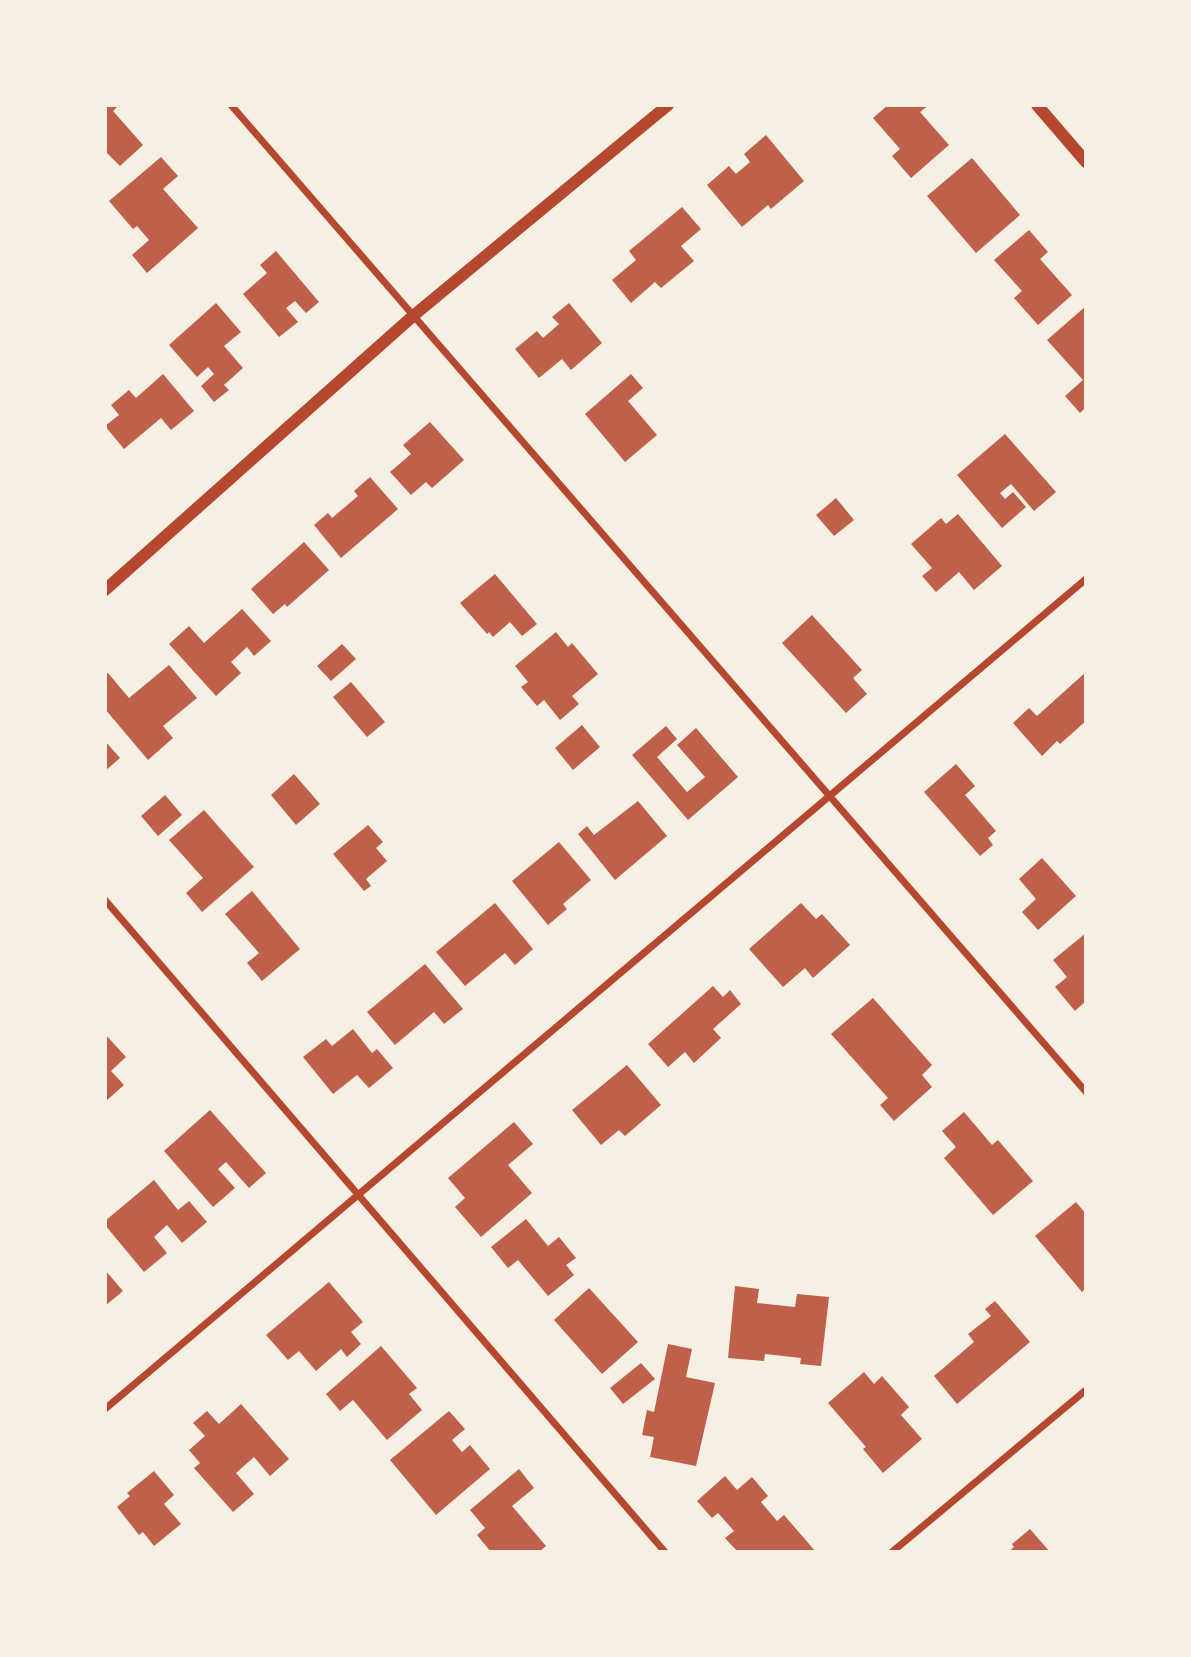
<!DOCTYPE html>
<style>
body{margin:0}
#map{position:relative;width:1191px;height:1657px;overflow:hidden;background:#f6efe4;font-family:"Sofia Sans Condensed",sans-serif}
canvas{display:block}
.frame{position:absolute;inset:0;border:107px solid #f6efe4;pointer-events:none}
</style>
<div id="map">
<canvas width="1191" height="1657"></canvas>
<div class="frame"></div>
</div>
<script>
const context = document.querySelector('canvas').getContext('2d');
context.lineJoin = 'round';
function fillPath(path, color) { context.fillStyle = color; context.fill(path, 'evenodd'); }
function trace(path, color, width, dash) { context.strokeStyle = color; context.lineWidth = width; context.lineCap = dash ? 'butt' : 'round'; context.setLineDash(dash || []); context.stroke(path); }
const building = new Path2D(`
 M105 105H119L113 111 143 145 120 166 106 152 105 153Z
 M888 105H929L920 112 949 145 911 178 892 156 900 149 873 118Z
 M766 135 804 181 771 209 768 205 742 227 707 185 729 166 736 174 750 162 744 154Z
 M161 157 178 176 163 189 198 228 147 273 132 255 149 240 137 226 133 229 109 201Z
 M972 158 1020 215 976 253 927 196Z
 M682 207 701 229 681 246 694 261 661 288 655 282 631 303 612 280 636 260 629 251Z
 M1029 230 1048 252 1040 259 1072 295 1038 325 1014 298 1022 291 994 260Z
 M276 251 319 302 306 313 295 301 286 308 298 322 279 337 243 294 267 273 260 265Z
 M216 303 241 332 224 346 243 368 224 385 229 390 214 402 201 386 214 374 208 367 197 377 169 345Z
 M569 303 602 343 571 370 562 359 539 378 515 349 537 331 543 338 559 324 552 317Z
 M1086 306V407L1080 413 1065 396 1083 380 1047 340Z
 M163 374 194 411 171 430 161 418 124 449 105 426 119 415 111 405 129 390 136 398Z
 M631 374 643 388 628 401 657 435 625 462 585 414Z
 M430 422 464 460 432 488 426 482 411 495 390 472 411 454 403 445Z
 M1005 434 1056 492 1034 511 1011 484 1000 493 1005 499 1013 492 1026 507 1002 528 957 475Z
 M370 477 398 509 341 558 314 525 328 513 332 518 358 496 354 491Z
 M836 498 854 520 834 536 816 515Z
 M958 514 1002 566 974 590 959 572 936 592 922 576 932 568 911 544 941 518 946 524Z
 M304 542 329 570 287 607 285 604 273 614 251 589Z
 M495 574 537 624 522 636 510 622 493 637 489 632 487 634 460 603Z
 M242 609 271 641 254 656 247 647 231 662 241 673 216 696 169 644 189 626 204 643Z
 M812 615 862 670 853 678 867 694 846 713 782 643Z
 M556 632 568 647 572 643 598 674 572 696 579 704 560 720 544 700 537 706 521 687 528 682 515 666Z
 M342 644 356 659 331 681 317 666Z
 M169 665 197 698 163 726 173 738 148 760 105 709V675L108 673 129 698Z
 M1086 672V721L1060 744 1057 741 1042 756 1013 723 1029 708 1037 716Z
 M351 682 385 722 367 737 333 697Z
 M582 725 600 747 573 770 555 748Z
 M666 726 677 739 657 757 687 792 705 777 677 745 696 728 738 777 688 820 632 755Z
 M105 741 120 758 105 771Z
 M956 764 975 786 965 795 996 831 988 838 993 845 980 856 924 792Z
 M294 774 320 804 296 825 271 795Z
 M165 795 182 815 158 836 141 816Z
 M638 801 667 836 615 880 578 834 587 826 594 835Z
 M204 810 254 867 202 912 186 893 203 878 169 840Z
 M368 825 383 842 376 848 387 861 366 879 371 886 364 891 333 854Z
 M559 842 591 880 563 904 567 909 548 925 512 881Z
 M1042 858 1076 896 1038 930 1022 912 1036 899 1019 879Z
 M252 891 300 949 262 981 247 963 259 953 225 914Z
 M495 903 533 949 515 965 505 953 465 986 436 952Z
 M801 903 816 919 822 914 850 945 813 978 805 968 783 987 749 949Z
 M1086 933V1001L1075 1011 1055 987 1067 977 1053 960Z
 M425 964 463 1009 444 1024 434 1012 395 1045 367 1012Z
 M713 986 723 997 730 990 741 1004 713 1029 721 1038 694 1063 685 1052 668 1067 648 1044Z
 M873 998 932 1065 922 1075 932 1087 894 1121 880 1105 888 1098 831 1034Z
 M353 1029 372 1053 377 1049 393 1068 369 1088 357 1075 333 1094 303 1057 326 1039 332 1046Z
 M105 1034 126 1057 111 1071 124 1085 105 1102Z
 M627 1065 661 1105 625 1136 619 1130 601 1145 572 1110Z
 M210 1110 266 1173 249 1188 226 1162 218 1169 235 1188 213 1207 164 1151Z
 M964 1112 992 1145 998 1140 1033 1181 993 1215 944 1158 956 1147 942 1131Z
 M514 1122 533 1144 508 1165 532 1193 481 1237 455 1207 465 1198 448 1178Z
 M154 1180 178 1210 189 1201 207 1222 182 1243 167 1225 154 1237 167 1253 144 1272 105 1225V1221Z
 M1076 1202 1086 1214V1288L1082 1292 1035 1236Z
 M526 1219 548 1246 559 1237 576 1258 566 1265 574 1275 548 1296 518 1260 508 1268 491 1247Z
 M105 1270 123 1291 105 1306Z
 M329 1282 363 1322 351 1332 361 1344 347 1357 341 1349 316 1371 299 1351 288 1360 266 1335Z
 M735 1286 759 1289 757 1303 795 1307 797 1294 829 1297 821 1366 800 1364 801 1358 765 1354 764 1361 728 1358Z
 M589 1288 638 1342 602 1374 554 1320Z
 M995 1301 1030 1342 957 1404 934 1376 974 1342 968 1334 991 1316 985 1309Z
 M668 1344 692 1349 686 1377 715 1383 696 1466 650 1457 654 1437 642 1435 647 1410 654 1412Z
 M381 1346 417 1388 409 1394 422 1410 387 1440 353 1400 340 1411 326 1394Z
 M641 1363 655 1379 623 1404 610 1388Z
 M864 1372 874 1384 882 1376 909 1407 901 1415 922 1439 883 1473 863 1449 866 1447 828 1403Z
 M241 1404 289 1459 270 1476 254 1457 236 1473 254 1494 233 1512 194 1468 200 1463 189 1450 205 1436 193 1423 207 1411 219 1424Z
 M449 1411 465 1429 452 1440 462 1452 470 1445 490 1469 436 1515 390 1460Z
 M519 1469 534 1488 512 1506 546 1546 539 1552H491L477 1535 485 1528 470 1510Z
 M154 1471 174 1495 164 1504 181 1524 154 1546 143 1532 139 1535 117 1507 130 1496 127 1493Z
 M725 1476 737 1490 752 1477 768 1496 761 1502 777 1521 784 1515 816 1552H738L725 1538 734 1531 718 1513 712 1518 697 1501Z
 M1030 1529 1050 1552H1008L1014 1547 1012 1544Z`);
const minor = new Path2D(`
 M231 105 1086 1092
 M105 900 665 1552
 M105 1409 1086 579
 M892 1552 1086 1390`);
const tertiary = new Path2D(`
 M1037 105 1086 162
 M105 590 413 316 668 105`);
fillPath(building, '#bf614a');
trace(minor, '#b5482f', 7);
trace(tertiary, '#b5482f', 12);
</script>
